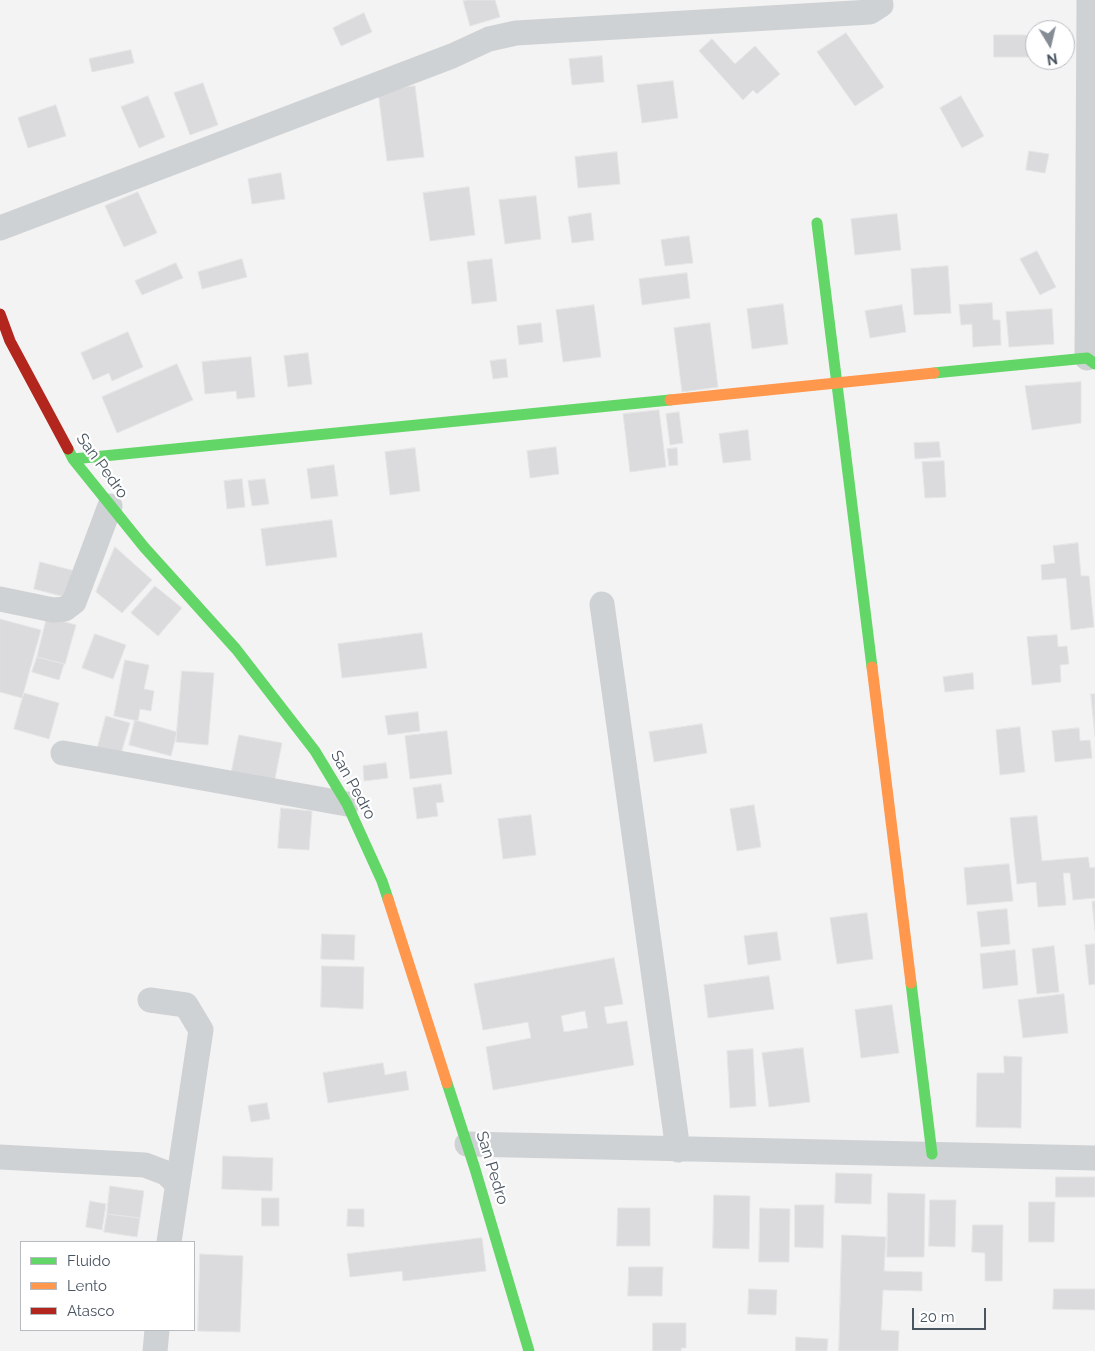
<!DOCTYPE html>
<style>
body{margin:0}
#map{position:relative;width:1095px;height:1351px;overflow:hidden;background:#f4f3f3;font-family:Raleway,sans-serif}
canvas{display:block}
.legend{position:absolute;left:20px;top:1241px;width:175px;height:90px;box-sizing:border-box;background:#fff;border:1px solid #b6bbc0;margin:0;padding:6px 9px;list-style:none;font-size:15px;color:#495561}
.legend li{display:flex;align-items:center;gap:10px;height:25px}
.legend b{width:25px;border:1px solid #b6bbc0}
.north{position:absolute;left:1025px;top:20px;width:50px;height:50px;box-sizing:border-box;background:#fff;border:1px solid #b6bbc0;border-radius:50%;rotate:171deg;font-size:14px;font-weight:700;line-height:20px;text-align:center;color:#495561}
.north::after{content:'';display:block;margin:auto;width:18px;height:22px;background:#858c94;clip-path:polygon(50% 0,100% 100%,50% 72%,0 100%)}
.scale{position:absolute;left:912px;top:1308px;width:74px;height:22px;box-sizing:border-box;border:2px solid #495561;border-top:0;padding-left:6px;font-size:15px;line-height:18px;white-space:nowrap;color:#495561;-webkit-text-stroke:4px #fff;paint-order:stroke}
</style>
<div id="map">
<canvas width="1095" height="1351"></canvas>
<ul class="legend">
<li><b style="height:6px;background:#63d668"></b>Fluido</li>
<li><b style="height:6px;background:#ff974d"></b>Lento</li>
<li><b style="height:6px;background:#b3261e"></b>Atasco</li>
</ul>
<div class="north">N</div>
<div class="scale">20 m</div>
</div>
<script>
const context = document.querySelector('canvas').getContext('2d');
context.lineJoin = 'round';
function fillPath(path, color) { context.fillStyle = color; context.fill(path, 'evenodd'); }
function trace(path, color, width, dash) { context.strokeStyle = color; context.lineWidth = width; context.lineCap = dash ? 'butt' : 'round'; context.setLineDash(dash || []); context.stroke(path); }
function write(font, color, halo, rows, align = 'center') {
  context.font = font + ' Raleway,sans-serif'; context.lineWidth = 4.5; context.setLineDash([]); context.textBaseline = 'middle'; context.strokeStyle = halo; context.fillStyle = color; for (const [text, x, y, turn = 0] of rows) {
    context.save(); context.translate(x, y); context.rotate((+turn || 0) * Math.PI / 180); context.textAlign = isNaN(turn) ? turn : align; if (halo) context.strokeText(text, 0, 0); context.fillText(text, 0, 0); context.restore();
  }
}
const building = new Path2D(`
 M468 0H495L500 17 470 26 463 1Z
 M364 13 372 32 341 46 333 28Z
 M846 33 884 87 855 106 817 52Z
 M994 35H1030V57H994Z
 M712 39 735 64 755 46 780 74 757 94 753 90 743 100 699 51Z
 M131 50 134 63 92 72 89 59Z
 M602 56 604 82 572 85 569 59Z
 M673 81 678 118 642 123 637 85Z
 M203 83 218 125 190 135 174 93Z
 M415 86 424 157 387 161 378 91Z
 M148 96 165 137 139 148 121 107Z
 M961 96 984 136 962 148 940 108Z
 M56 105 66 136 28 148 18 118Z
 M1029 151 1049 154 1045 173 1026 170Z
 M617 152 620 184 578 188 575 157Z
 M281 173 285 199 252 204 248 179Z
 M469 187 475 235 430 241 423 193Z
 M138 192 157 233 124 247 105 206Z
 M536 196 541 239 505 244 499 200Z
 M591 213 594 240 572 243 568 217Z
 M897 214 901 250 855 255 851 219Z
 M689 236 693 263 665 266 661 240Z
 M1037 251 1056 287 1040 295 1020 259Z
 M242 259 247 277 202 289 198 272Z
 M492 259 497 301 472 304 467 262Z
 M176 263 183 278 142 295 135 281Z
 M948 266 951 313 914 315 911 269Z
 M687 273 690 298 642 305 639 279Z
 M992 303 993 320H1000L1001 345 973 347 972 324 961 325 959 305Z
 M783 304 788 344 752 349 747 309Z
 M594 305 601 357 563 362 556 310Z
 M902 305 906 332 870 338 865 311Z
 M1052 309 1054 344 1009 347 1006 312Z
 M541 323 543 342 519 345 517 326Z
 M710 323 718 387 682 392 674 328Z
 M128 332 143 367 112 381 109 373 93 380 81 353Z
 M308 353 312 384 288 387 284 356Z
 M251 357 255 397 237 399 236 391 205 394 202 362Z
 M506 359 508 377 493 379 490 361Z
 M177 364 193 400 117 433 102 397Z
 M1081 382V423L1032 430 1025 386Z
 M659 410 666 467 630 472 623 414Z
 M679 412 683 443 670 445 666 414Z
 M748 430 751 460 723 463 719 434Z
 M939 442 941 457 915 459 914 443Z
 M556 447 559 474 530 478 527 451Z
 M415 448 420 491 390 495 385 452Z
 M677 448 678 465 669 466 667 449Z
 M944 461 946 497 925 498 922 462Z
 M334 465 338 496 311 499 307 469Z
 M242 479 245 507 227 509 224 481Z
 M265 479 269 504 252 506 248 481Z
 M332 520 337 557 266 566 261 529Z
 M1078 543 1081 576H1089L1094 627 1071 630 1066 578 1042 580 1041 565 1055 563 1053 546Z
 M115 547 152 580 122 613 96 592Z
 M40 562 75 571 69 598 34 589Z
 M155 586 182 608 158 636 131 613Z
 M47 617 76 625 65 664 37 657Z
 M0 619 41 630 22 698 0 692Z
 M422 633 427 668 342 678 338 644Z
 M95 634 126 645 113 679 82 668Z
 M1057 635 1058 647 1067 646 1069 664 1060 665 1061 682 1032 685 1027 637Z
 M37 657 64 664 59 680 32 672Z
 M125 660 149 665 144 689 154 691 151 711 140 709 138 721 114 716Z
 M182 671 214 673 208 745 176 742Z
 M973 673 974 689 945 692 943 677Z
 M24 693 59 703 49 739 14 729Z
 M1091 694H1095V736Z
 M418 712 420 731 388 735 385 716Z
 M106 716 130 723 120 757 97 750Z
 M135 720 177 732 171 756 129 745Z
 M702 724 707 753 654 762 649 732Z
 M1020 727 1025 772 1000 775 996 730Z
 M1079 728 1080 741 1090 740 1092 758 1055 762 1052 731Z
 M447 731 452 774 410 779 405 736Z
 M239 735 282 743 274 783 231 775Z
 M386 763 388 778 364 781 363 766Z
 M441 784 444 802 436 803 438 816 417 819 413 788Z
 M754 805 761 847 737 851 730 809Z
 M281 808 312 811 309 850 278 848Z
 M531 815 536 855 503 859 498 819Z
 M1037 816 1042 861 1088 857 1090 868 1095 867V898L1073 900 1070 873H1063L1066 905 1038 907 1036 882 1017 884 1010 818Z
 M1009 864 1013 901 967 905 964 868Z
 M1095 901V931L1092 902Z
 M1007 909 1010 944 981 947 977 912Z
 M867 913 873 959 837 964 830 918Z
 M777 932 781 960 748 965 744 936Z
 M322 934 355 935 354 960 321 959Z
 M1095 944V984L1089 985 1085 945Z
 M1054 946 1059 992 1037 994 1032 949Z
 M1015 950 1018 985 983 989 980 954Z
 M614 958 623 1004 604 1007 607 1024 627 1021 634 1065 493 1090 486 1047 531 1038 528 1022 483 1030 474 984ZM585 1011 588 1028 564 1032 561 1016Z
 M322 966 364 967 363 1009 321 1007Z
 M769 976 774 1009 708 1018 704 985Z
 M1064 994 1068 1033 1023 1038 1018 1000Z
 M892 1005 899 1053 861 1058 855 1010Z
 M803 1048 810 1102 769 1107 762 1053Z
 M753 1049 756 1106 730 1108 727 1051Z
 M1004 1056 1022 1057 1021 1128 976 1127 977 1073H1004Z
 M383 1063 385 1075 406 1071 409 1090 328 1103 323 1073Z
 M267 1103 270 1119 251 1122 248 1106Z
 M223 1156 273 1158 272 1191 222 1189Z
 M836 1173 872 1174 871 1204 835 1203Z
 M1056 1177H1095V1197H1056Z
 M110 1186 144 1191 140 1218 107 1214Z
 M888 1193 925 1194 924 1257H887Z
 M714 1195 750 1196 749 1249 713 1248Z
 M262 1198H279V1226H262Z
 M930 1200H956L955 1247 929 1246Z
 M90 1201 106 1204 102 1230 86 1227Z
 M1029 1202H1055L1054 1242H1029Z
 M795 1205H824L823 1248 795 1247Z
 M618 1208H650V1246H617Z
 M760 1208 790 1209 789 1262H759Z
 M348 1209H364V1227L347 1226Z
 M107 1214 140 1218 137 1237 104 1232Z
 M973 1225H1003L1002 1281H985V1253L972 1252Z
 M842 1235 886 1237 884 1271 922 1272V1291L883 1290 881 1330 899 1331 898 1351H839Z
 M482 1238 486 1271 403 1281 402 1271 350 1277 347 1254Z
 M200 1254 243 1256 240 1332 198 1331Z
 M629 1267H663L662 1296H628Z
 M749 1289 777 1290 776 1315 748 1314Z
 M1054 1289H1095V1310L1053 1309Z
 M653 1323H686V1348H681V1351H653Z
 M796 1337 828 1339 827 1351H796Z`);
const street = new Path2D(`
 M0 228 452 56 489 39 516 33 870 12 881 5 880 0
 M1087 358 1089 0
 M0 599 53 610 65 609 74 602 110 506
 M602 604 678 1150
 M63 753 347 804
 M150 1000 186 1005 201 1030 169 1242
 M467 1144 1095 1158
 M0 1157 145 1165 166 1173 177 1184
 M155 1351 157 1330`);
const fast = new Path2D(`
 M817 223 872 667
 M934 373 1087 358 1095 364
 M68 449 73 459 144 547 236 649 315 751 347 804 382 881 388 899
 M73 459 670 400
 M911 983 932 1154
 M447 1083 475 1169 529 1351`);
const slow = new Path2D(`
 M670 400 934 373
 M872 667 911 983
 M388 899 447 1083`);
const jam = new Path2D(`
 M0 314 10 341 68 449`);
const streetNames = [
 ["San Pedro",102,466,54],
 ["San Pedro",353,785,61],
 ["San Pedro",492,1168,73]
];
fillPath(building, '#dbdbdd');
trace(building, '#e5e5e6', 1);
trace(street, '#cfd2d4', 25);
trace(fast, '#63d668', 11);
trace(slow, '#ff974d', 11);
trace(jam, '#b3261e', 11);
write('16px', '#495561', '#fff', streetNames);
</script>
